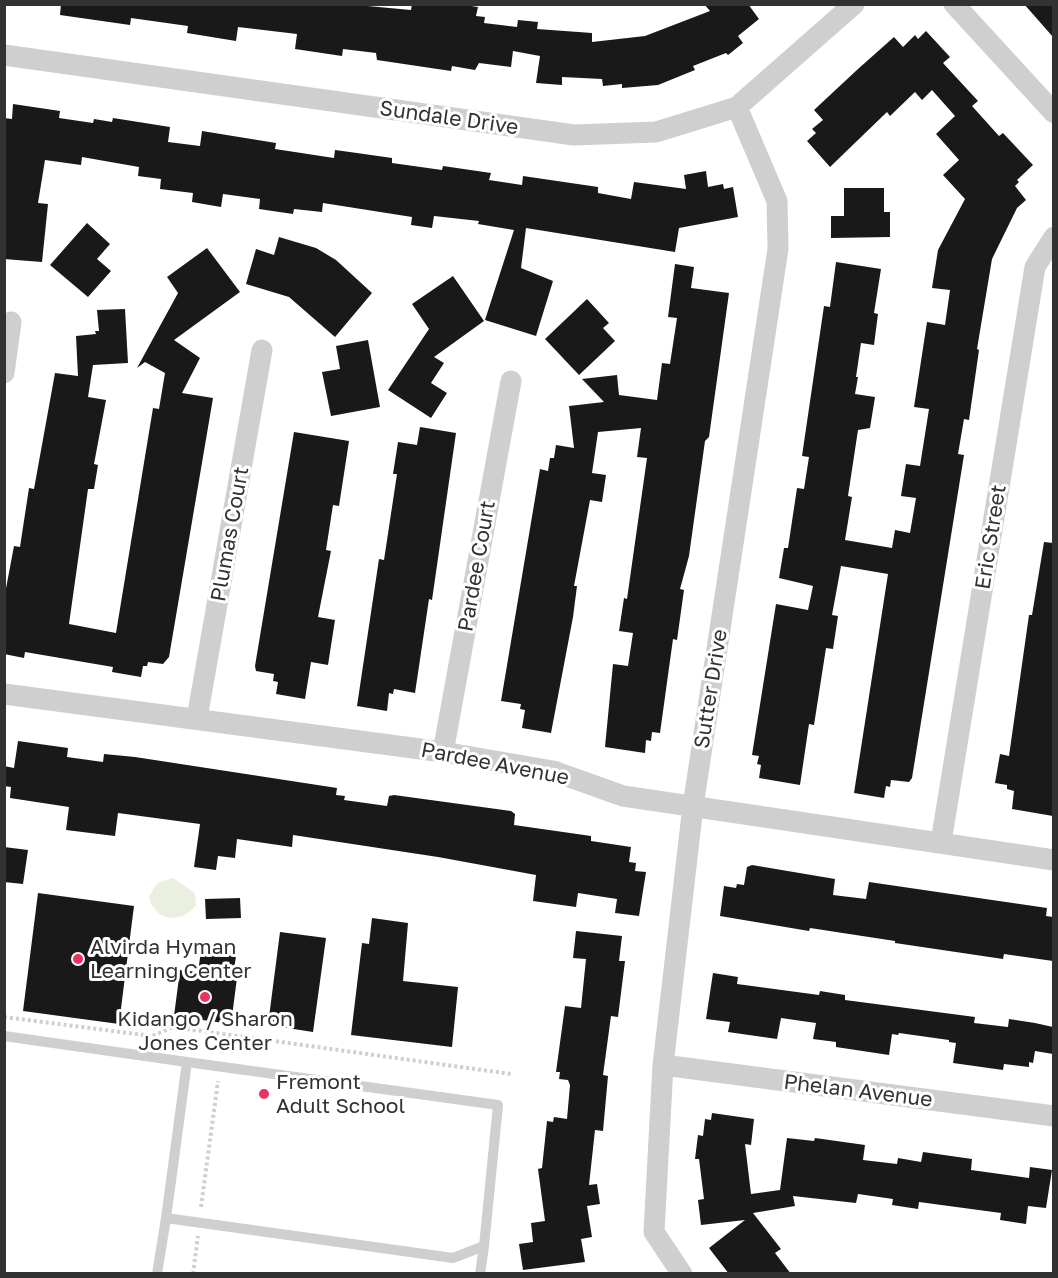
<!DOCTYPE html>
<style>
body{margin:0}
#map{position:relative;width:1058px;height:1278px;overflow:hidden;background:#fff;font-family:"Golos Text",sans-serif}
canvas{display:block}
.frame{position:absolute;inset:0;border:6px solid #323232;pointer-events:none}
</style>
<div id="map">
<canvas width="1058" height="1278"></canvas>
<div class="frame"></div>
</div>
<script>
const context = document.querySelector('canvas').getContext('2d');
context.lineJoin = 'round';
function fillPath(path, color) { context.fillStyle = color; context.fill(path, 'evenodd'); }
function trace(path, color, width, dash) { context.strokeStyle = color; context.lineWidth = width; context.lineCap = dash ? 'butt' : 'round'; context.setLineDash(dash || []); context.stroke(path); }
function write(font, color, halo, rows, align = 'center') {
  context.font = font + ' "Golos Text",sans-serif'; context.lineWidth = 6; context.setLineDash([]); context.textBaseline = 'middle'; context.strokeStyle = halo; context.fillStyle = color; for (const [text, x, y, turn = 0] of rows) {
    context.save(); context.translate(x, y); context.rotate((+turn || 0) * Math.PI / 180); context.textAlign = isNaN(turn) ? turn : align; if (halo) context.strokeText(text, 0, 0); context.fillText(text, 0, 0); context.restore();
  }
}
const green = new Path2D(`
 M173 878 195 893 196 905C182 924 155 922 149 897L157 883Z`);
const building = new Path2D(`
 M61 4H346L411 10 412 4H458L478 7 476 16 485 17 484 23 517 27 518 20 538 22 537 29 592 33V42L645 36 710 11 704 4H748L759 19 738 36 743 43 728 55 726 53 693 66 695 70 658 85 622 88V84L603 86 602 79 562 77V85L536 83 540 56 513 51 511 67 479 63 475 70 452 66 451 71 377 60 376 53 343 49 342 56 295 49 297 34 238 27 236 41 187 33 188 26 131 18 130 25 60 15Z
 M1024 4H1053V37Z
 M926 31 950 57 943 63 978 101 972 106 999 136 1003 133 1033 165 1017 180 1019 182 1015 186 1026 200 1017 208 992 259 977 349 979 350 969 420 964 419 958 454 964 455 912 778 909 782 891 780 890 787 886 786 884 798 854 793 888 574 841 566 832 615 838 616 833 649 826 648 814 725 809 724 800 785 759 778 761 765 757 764 759 756 752 755 776 604 808 610 813 586 779 578 784 548H788L797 488 804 489 809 457 802 456 824 306 830 307 836 262 881 269 874 313 878 314 874 345 861 343 856 377H858L855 394 875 397 870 428 858 430 848 496 852 497 845 540 892 548 895 530 910 533 916 498 901 496 906 464 920 466 929 409 914 407 927 322 945 325 950 290 932 288 938 250 965 199 943 175 959 160 936 134 955 116 932 90 922 100 915 92 890 116 887 112 830 167 807 141 816 133 812 129 823 120 814 110 858 69 894 37 903 47 915 35 918 39Z
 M13 104 60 111 59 118 93 123 94 119 112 122 113 118 170 127 168 142 200 146 202 131 276 143 275 149 334 158 335 150 357 153 392 158V163L442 170 443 166 491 173 489 180 522 185 523 176 598 187V193L631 199 634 182 686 189 684 175 706 171 708 187 723 184 724 189 733 187 738 217 679 228 675 252 526 228 521 268 553 281 536 336 485 320 514 230 478 224 479 221 434 216 432 228 411 225 412 217 323 203 322 212 294 209 293 214 259 209 260 199 223 194 221 207 192 202 193 193 160 189 161 179 138 176 139 167 82 157 81 165 45 160 38 203 48 204 42 262 4 259V118L12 119Z
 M844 188H884V212H890V237L831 238V216H844Z
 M87 223 110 244 97 259 111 271 88 297 50 265Z
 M279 237 316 248 336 260 372 293 335 337 289 297 246 284 256 249 274 255Z
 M207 248 240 292 174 340 200 358 182 393 213 398 169 657 163 664 148 662 147 666H143L141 677 112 672 113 667 25 652 24 658 4 654V599L14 546 20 547 29 488 34 489 55 373 78 376 76 336 96 334 95 331H99L97 310 125 309 128 363 93 365 88 397 106 400 94 464 98 465 94 489H88L69 624 116 633 153 408 159 409 165 373 145 362 137 368 178 293 167 277Z
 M675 264 694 267 691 288 729 293 709 437 705 441 689 556 680 589 684 590 677 640 673 639 660 733 652 732 651 741 646 740 645 753 605 747 613 664 628 666 633 633 619 631 624 598 627 599 647 458 637 457 641 428 598 432 592 473 606 475 602 502 590 500 574 586H577L573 617 551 733 522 728 525 710 520 709 521 704 501 701 540 469 548 471 550 458H554L556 445 574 448 569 406 604 402 582 379 617 375 619 395 657 400 662 363 670 364 677 318 668 317Z
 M453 276 484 321 434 357 444 363 431 383 447 393 431 418 388 390 429 329 412 304Z
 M587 299 609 323 603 328 615 341 579 375 545 339Z
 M368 340 380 407 331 416 322 372 340 369 336 346Z
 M420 427 456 433 432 600 429 599 415 693 394 689 393 694 389 693 387 711 357 706 379 559 384 560 397 474H393L398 442 417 445Z
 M294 432 349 441 339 506 333 505 326 550 331 551 318 617 335 620 328 665 311 662 305 699 276 694 278 682 273 681 274 674 256 671 255 666Z
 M1044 542 1053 543V816L1012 809 1014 791 1007 789V785L995 783 1000 754 1009 756 1029 615H1032Z
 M18 741 68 748 67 757 103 762 104 754 135 757 337 788 336 795 345 796 344 800 387 806 389 796 394 795 511 811 515 814 514 825 591 836V841L631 847 629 862 636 863 635 871 646 872 639 916 615 913 617 899 578 893 576 907 533 901 536 875 438 857 293 835 292 847 237 839 235 858 218 856 216 870 194 867 200 824 118 813 115 836 66 830 69 807 10 798 11 787 4 786V766L14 768Z
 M4 847 28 850 23 884 4 882Z
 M752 865 835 879 833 895 866 899 869 882 1047 908 1046 916 1053 917V961L1004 954 1003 959 895 943V941L810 928 809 931 720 916 724 886 736 888 737 884 744 885 747 867Z
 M38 893 134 906 119 1024 23 1011Z
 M240 898 241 918 206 919 205 899Z
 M372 918 408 923 403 981 458 987 452 1047 351 1035 362 943 369 944Z
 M576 931 622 936 619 961H625L618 1017 611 1016 603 1075 608 1076 603 1131 595 1130 589 1185 597 1184 600 1204 587 1206 592 1237 581 1239 585 1262 523 1270 519 1244 533 1242 531 1223 545 1221 538 1169 542 1168 547 1121 553 1122 554 1117 567 1119 570 1085 568 1080 559 1079 560 1072H556L565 1006 581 1008 586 959 573 958Z
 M280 932 326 938 313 1032 268 1025Z
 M202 944 237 949 233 977 237 978 231 1024 174 1016 180 970 198 972Z
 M713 973 738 977 737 984 819 995 820 991 845 995V1000L975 1017 974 1023 1008 1027 1009 1019 1035 1023 1053 1027V1054L1035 1051 1033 1063 1029 1062V1067L1004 1064 1003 1070 953 1063 956 1043 949 1042V1040L899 1033 898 1035 892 1034 889 1055 836 1047V1042L813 1039 816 1023 781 1018 777 1039 728 1032 730 1022 706 1019Z
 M712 1113 754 1119 751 1145 745 1144 751 1194 780 1190 787 1138 814 1141 815 1138 865 1145 863 1160 897 1164 898 1158 921 1162 923 1152 972 1159 971 1170 1029 1178 1030 1167 1052 1170 1046 1208 1028 1206 1026 1224 1000 1220 1001 1213 919 1202 918 1209 892 1205 893 1199 858 1194 856 1203 793 1196 795 1206 753 1213 781 1249 775 1253 791 1274H729L709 1248 745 1220 701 1225 698 1200 704 1199 699 1159H695L698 1135 703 1136 705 1119 711 1120Z`);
const path = new Path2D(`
 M4 1017 152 1036 173 1027 511 1074
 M222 1053 225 1035
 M201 1207 218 1081
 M193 1274 198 1236`);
const lane = new Path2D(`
 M4 1036 187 1062
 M187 1062 498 1105 484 1246 453 1258 166 1218Z
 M157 1274 166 1218
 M480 1274 484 1246`);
const street = new Path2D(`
 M954 4 1054 113
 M4 55 574 135 656 132 737 107 854 4
 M4 373 11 322
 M4 694 443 752 553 771 623 796 1054 860
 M197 718 262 350
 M443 752 511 381
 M941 842 1035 267 1054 237
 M663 1065 1054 1116
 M682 1274 654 1232 663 1065 693 806 778 249 777 201 737 107`);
const markers = [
 [78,959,6,"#eb3261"],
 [205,997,6,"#eb3261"],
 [264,1094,6,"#eb3261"]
];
const streetNames = [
 ["Sundale Drive",449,118,8],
 ["Plumas Court",230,534,-80],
 ["Eric Street",991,537,-81],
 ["Pardee Court",477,566,-80],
 ["Sutter Drive",711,689,-81],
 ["Pardee Avenue",495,764,11],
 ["Phelan Avenue",858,1091,7]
];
const poiNames = [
 ["Alvirda Hyman",90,947],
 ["Learning Center",90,971],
 ["Kidango / Sharon",205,1019,"center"],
 ["Jones Center",205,1043,"center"],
 ["Fremont",276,1082],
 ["Adult School",276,1106]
];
fillPath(green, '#ebefe0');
fillPath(building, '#191919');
trace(path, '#cfcfcf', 4, [3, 3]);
trace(lane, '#cfcfcf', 10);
trace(street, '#cfcfcf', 21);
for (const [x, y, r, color] of markers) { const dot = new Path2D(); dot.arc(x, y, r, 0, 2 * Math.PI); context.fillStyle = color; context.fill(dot); trace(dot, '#fff', 2); }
write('21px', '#323232', '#fff', streetNames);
write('21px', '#323232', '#fff', poiNames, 'left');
</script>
